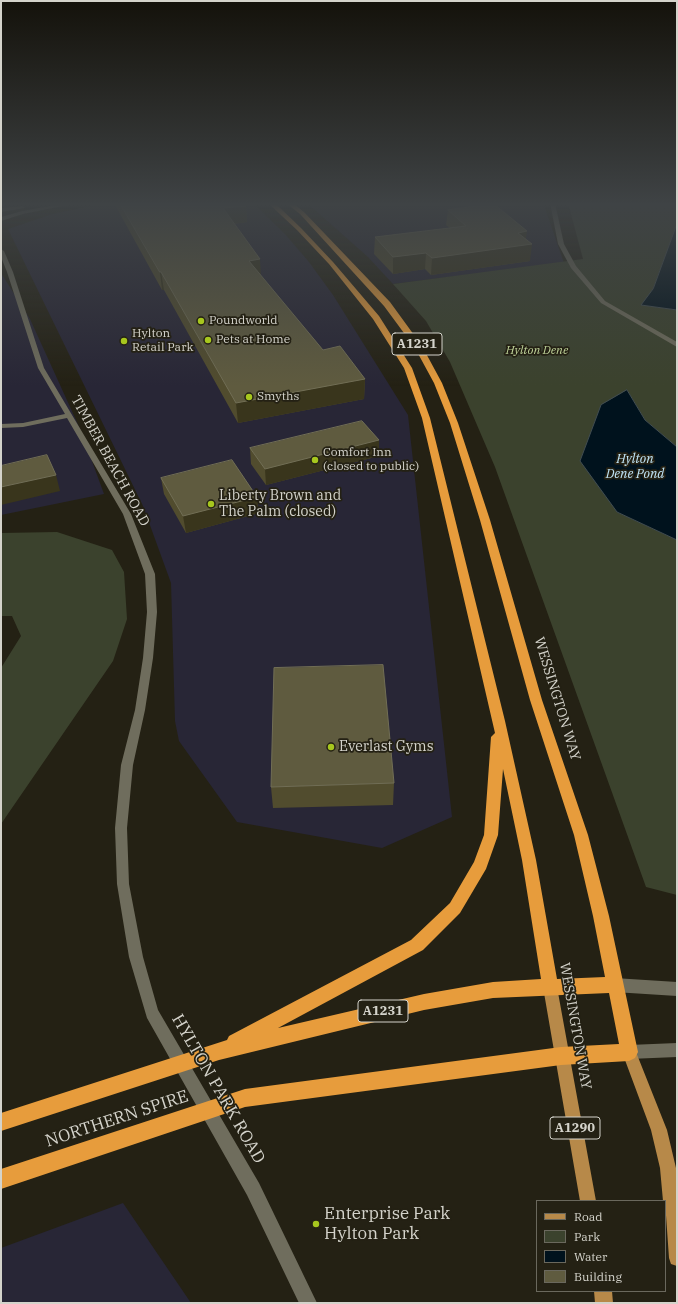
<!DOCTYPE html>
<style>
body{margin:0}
#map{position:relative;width:678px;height:1304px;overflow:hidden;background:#242114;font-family:"IBM Plex Serif",serif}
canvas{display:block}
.frame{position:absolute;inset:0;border:2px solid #d4d3cb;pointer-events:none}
.legend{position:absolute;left:536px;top:1200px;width:130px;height:92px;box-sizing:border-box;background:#242114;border:1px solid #6a685d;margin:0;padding:5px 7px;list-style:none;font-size:12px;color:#d4d3cb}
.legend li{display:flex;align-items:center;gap:8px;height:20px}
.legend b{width:20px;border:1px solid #6a685d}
</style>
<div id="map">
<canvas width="678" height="1304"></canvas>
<div class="frame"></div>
<ul class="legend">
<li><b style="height:5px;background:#b78949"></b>Road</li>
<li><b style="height:11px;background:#3b422d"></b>Park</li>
<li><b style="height:11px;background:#00121d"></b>Water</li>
<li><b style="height:11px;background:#5f5b3f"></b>Building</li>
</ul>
</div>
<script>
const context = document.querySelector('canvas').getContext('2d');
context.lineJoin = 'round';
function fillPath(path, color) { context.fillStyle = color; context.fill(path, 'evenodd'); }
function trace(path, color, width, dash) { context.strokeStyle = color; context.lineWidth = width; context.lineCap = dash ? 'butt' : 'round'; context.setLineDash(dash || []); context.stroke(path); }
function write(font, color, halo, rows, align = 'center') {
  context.font = font + ' "IBM Plex Serif",serif'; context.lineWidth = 3.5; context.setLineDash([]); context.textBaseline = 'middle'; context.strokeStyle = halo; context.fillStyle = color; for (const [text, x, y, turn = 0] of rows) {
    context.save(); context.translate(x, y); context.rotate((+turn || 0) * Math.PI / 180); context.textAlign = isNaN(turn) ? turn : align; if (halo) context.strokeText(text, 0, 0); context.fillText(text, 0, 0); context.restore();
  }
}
const commercial = new Path2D(`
 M105 203H253L285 234 309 262 333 295 408 415 452 817 382 848 237 822 179 741 175 721 171 583 143 506 8 229 52 214Z
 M307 203 544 205 564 263 393 284 368 257Z
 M1 273 30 319 81 431 104 494 1 515Z
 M123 1203 191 1303H1V1248Z`);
const green = new Path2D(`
 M568 203H677V224L653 289 642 305 677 310V447L645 420 627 390 617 512 677 540V895L646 887 495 467 450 362 426 321 393 284 583 259Z
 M57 532 112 550 124 572 127 619 113 661 1 824V668L21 636 12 616H1V533Z`);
const water = new Path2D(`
 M677 224V310L641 305 653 289Z
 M627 390 645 420 677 447V540L617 512 580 461 601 405Z`);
const minor = new Path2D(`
 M66 203H78L23 214 1 221V217L22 211Z
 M550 203H555L564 244 576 266 605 301 677 342V347L601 303 571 268 558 244Z
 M23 206 25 208 1 212V208Z
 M1 249 4 251 13 272 44 368 131 514 155 574 157 612 153 658 145 710 133 765 127 828 129 884 143 957 158 1010 259 1183 317 1303H299L247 1195 147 1018 129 957 117 884 115 828 121 765 135 710 143 658 147 612 145 574 123 514 67 418 23 427 1 428V424L23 423 65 414 38 368 7 272 1 257Z
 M614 978 677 982V996L614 992 609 990 607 985 609 980Z
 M677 1043V1057L629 1059 624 1057 622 1052 624 1047 629 1045Z`);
const major = new Path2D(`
 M550 980 555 982 557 987 596 1201H580L543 987 545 982Z
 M629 1045 634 1047 667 1130 676 1168 677 1266 671 1264 669 1258 665 1201H663L660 1168 651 1130 622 1052 624 1047Z
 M594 1291H612L613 1303H595Z`);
const highway = new Path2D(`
 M268 203H275L301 228 333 262 379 316 412 368 430 418 505 721 536 860 557 979 605 977 593 916 574 835 530 700 480 520 450 423 434 383 415 348 384 306 300 214 286 203H293L304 212 390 302 422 346 442 383 458 423 490 520 542 700 588 835 609 916 638 1052 635 1058 629 1061 561 1065 245 1107 1 1189V1169L245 1089 561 1047 619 1044 609 993 493 998 424 1010 219 1060 1 1131V1113L227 1040 229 1036 411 940 450 903 474 862 484 835 491 737 495 733 422 418 404 368 373 319 329 264 297 230ZM503 769 522 860 541 979 493 982 424 994 278 1028 423 950 460 913 486 869 498 835Z`);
const wall = new Path2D(`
 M114 203H244L246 206 247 222 234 224 261 276 323 350 365 379 364 399 238 423 164 290H162Z
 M448 210 526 239 530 261 431 275 425 269 393 274 374 254 375 237 450 228 446 225Z
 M250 448 379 456 266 485 251 464Z
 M161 478 259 513 186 533 164 494Z
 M394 783 393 805 273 808 271 787Z`);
const shadedWall = new Path2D(`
 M246 206 247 222 224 225 223 208Z
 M527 231 525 245 532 244 530 261 431 275 432 258 518 233Z
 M426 253 425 269 393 274V257Z
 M260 259 261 277 249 261Z
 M160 272H161L164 290H162Z
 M365 379 364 399 238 423 236 403Z
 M379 440V456L266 485 265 469Z
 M56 475 60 491 1 505V487Z
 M257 497 259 513 186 533 183 516Z`);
const building = new Path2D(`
 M120 203H244L246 206 223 208 260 259 249 261 323 350 340 346 365 379 236 403 161 272H160Z
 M494 204 527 231 518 233 532 244 432 258 426 253 393 257 375 237 466 226 448 210Z
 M362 421 379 440 265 469 250 448Z
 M47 455 56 475 1 487V466Z
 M232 460 257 497 183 516 161 478Z
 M383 665 394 783 271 787 274 668Z`);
const markers = [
 [201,321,4,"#a7c71e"],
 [208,340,4,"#a7c71e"],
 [124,341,4,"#a7c71e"],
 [249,397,4,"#a7c71e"],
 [315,460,4,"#a7c71e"],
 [211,504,4,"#a7c71e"],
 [331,747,4,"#a7c71e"],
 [316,1224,4,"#a7c71e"]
];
const farPoinames = [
 ["Poundworld",209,321],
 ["Hylton",132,334],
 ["Retail Park",132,348],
 ["Pets at Home",216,340],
 ["Smyths",257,397],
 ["Comfort Inn",323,453],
 ["(closed to public)",323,467]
];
const farParknames = [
 ["Hylton Dene",537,351]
];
const shields = [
 [417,344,50],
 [383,1011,50],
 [575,1128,50]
];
const shieldNames = [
 ["A1231",417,344],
 ["A1231",383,1011],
 ["A1290",575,1128]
];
const farWaternames = [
 ["Hylton",635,459],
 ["Dene Pond",635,474]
];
const streetNames = [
 ["TIMBER BEACH ROAD",110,461,61],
 ["WESSINGTON WAY",557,699,73],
 ["WESSINGTON WAY",575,1026,80]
];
const poiNames = [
 ["Liberty Brown and",219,496],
 ["The Palm (closed)",219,512],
 ["Everlast Gyms",339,747]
];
const nearStreetnames = [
 ["HYLTON PARK ROAD",218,1089,60],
 ["NORTHERN SPIRE",117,1119,-18]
];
const nearPoinames = [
 ["Enterprise Park",324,1214],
 ["Hylton Park",324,1234]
];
fillPath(commercial, '#282636');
fillPath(green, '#3b422d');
fillPath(water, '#00121d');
trace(water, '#404c51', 1);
fillPath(minor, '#6f6d5d');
fillPath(major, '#b78949');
fillPath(highway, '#e79c3c');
fillPath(wall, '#514c2e');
fillPath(shadedWall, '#39351c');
fillPath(building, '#5f5b3f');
trace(building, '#716e55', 1);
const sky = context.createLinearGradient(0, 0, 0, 386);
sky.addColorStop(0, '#14120b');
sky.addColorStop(0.53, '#3f4345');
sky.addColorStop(1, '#3f434500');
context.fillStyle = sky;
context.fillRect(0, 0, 678, 386);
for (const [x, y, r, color] of markers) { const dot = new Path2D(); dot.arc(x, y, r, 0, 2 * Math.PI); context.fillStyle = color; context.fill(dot); trace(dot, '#242114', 1.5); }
write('12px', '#d4d3cb', '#242114', farPoinames, 'left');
write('italic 12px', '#bfd299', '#242114', farParknames);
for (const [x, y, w] of shields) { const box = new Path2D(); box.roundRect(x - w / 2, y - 11, w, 22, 3); context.fillStyle = '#242114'; context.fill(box); trace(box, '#d4d3cb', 1); }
write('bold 13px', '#d4d3cb', null, shieldNames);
write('italic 13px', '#c1e6f9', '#242114', farWaternames);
write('14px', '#d4d3cb', '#242114', streetNames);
write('14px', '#d4d3cb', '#242114', poiNames, 'left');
write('17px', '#d4d3cb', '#242114', nearStreetnames);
write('17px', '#d4d3cb', '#242114', nearPoinames, 'left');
</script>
